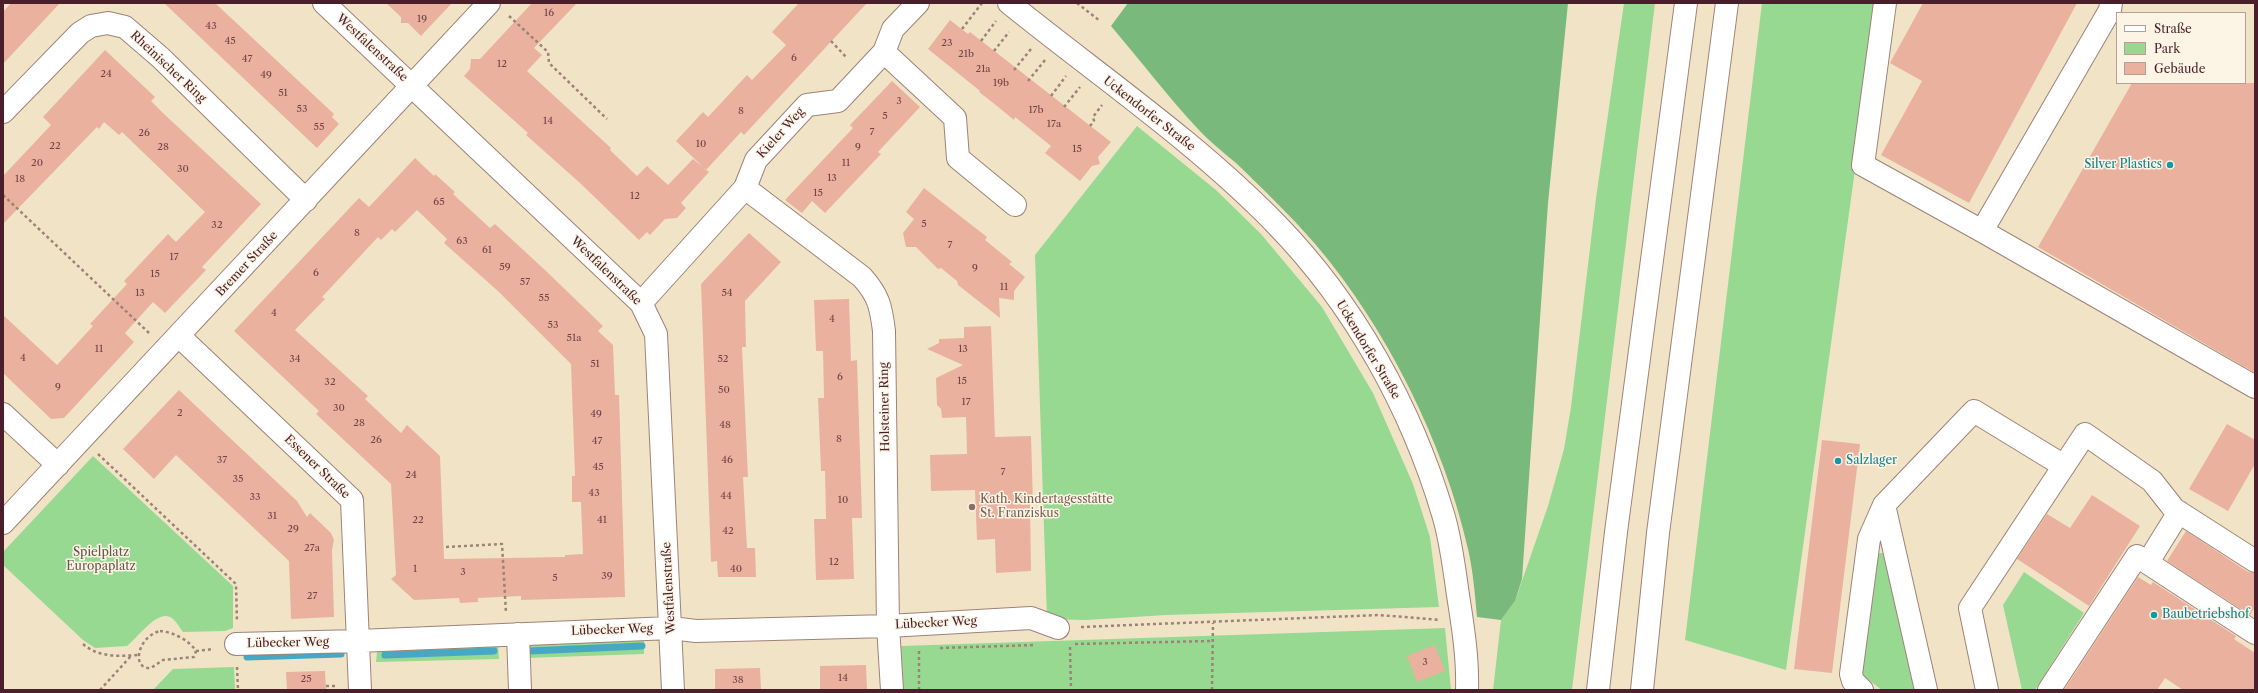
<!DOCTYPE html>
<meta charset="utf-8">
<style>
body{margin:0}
#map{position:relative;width:2258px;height:693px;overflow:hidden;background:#f1e4c6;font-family:"Libre Caslon Text",serif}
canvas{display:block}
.frame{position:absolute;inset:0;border:4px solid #4a1f2b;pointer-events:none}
.legend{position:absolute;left:2116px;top:12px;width:130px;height:72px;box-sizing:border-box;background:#fcf5e5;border:1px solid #b59f9b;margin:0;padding:5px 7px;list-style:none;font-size:12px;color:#4a1f2b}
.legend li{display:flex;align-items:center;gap:8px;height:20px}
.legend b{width:20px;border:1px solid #b59f9b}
</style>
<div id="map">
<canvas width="2258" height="693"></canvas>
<div class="frame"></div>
<ul class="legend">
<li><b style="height:5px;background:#fff"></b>Straße</li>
<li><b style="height:11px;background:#97d991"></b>Park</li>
<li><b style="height:11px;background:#eab19f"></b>Gebäude</li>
</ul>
</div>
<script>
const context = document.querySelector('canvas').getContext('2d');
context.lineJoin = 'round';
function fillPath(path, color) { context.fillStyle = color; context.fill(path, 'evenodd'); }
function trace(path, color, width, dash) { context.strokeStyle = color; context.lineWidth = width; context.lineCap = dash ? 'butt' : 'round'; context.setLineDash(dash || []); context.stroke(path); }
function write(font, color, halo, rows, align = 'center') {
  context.font = font + ' "Libre Caslon Text",serif'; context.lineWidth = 3; context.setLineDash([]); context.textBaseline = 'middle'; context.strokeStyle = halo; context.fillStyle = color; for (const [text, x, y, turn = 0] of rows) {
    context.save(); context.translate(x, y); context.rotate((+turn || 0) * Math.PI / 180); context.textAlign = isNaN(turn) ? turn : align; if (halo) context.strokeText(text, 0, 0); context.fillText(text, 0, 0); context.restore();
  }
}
const green = new Path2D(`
 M1624 3H1655L1572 690H1493L1501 620 1515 601 1548 506 1564 449 1571 407 1596 198Z
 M1762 3H1878L1786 670 1685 640Z
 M1137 126 1216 190 1261 234 1322 307 1373 393 1413 484 1430 537 1439 607 1166 615 1086 620 1047 619 1035 255Z
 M93 456 233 586V628L225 631 183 632C179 627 176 620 170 617 157 610 137 638 127 646L95 648 83 640 3 565V552Z
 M1879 553H1884L1917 690H1882L1862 675 1875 556Z
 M2024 572 2084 613 2035 690H2022L2003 605Z
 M1445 628 1451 690H903L901 646Z
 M644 639V654L526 658 527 643Z
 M498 644 499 659 376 662 377 652 382 649Z
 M234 667 235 690H153L173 669Z`);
const forest = new Path2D(`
 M1128 3H1568L1548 203 1522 579 1515 601 1501 620 1477 617C1475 594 1473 571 1468 549 1444 443 1386 327 1316 245 1291 216 1263 189 1236 163 1223 152 1210 142 1198 129 1168 97 1140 60 1111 26Z`);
const stream = new Path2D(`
 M529 651 642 646
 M385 655 494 651
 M247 657 341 654`);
const building = new Path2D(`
 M11 3H60L3 64V12Z
 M164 3H215L334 114 332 117 339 124 317 148Z
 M386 3H452L421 36 408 23H401V17Z
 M532 3H577L534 48 542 55 527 71 611 148 610 150 637 176 647 166 668 185 693 159 709 172 681 203 686 208 677 218 665 219 650 235 647 232 639 240 580 183 526 135 528 133 464 76 470 69 471 59H480Z
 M799 3H867L744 135 741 132 706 170 676 141 703 112 708 117 747 75 752 80 786 45 772 32Z
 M1923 3H2077L1969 203 1881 155 1922 81 1890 63Z
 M950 20 968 34 970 32 1111 142 1098 157 1100 164 1092 166 1080 181 1045 153 1051 146 1015 117 1014 120 997 106 979 92 980 91 928 49Z
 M105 50 155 97 151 101 164 114 261 204 202 267 206 270 165 313 153 302 125 333 134 342 64 418 51 419 3 373V315L57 365 93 326 90 324 127 284 124 281 168 234 176 242 205 212 122 132 119 135 104 122 99 129 97 127 3 224V176L51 125 43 117Z
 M892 81 920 107 878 152 881 154 825 213 812 201 802 213 785 200 853 128 850 125Z
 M2132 83H2255V373L2038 247Z
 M415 158 434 176 435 174 455 192 453 194 490 228 495 224 545 270 603 326 598 331 613 345 615 395H619L625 597 521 600V596L478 598V602L460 603 459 598 414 600 391 579 396 575 391 484 316 414 319 411 234 331 359 198 369 207ZM417 210 447 239 444 243 499 292 571 364 575 476H572V502H581L583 554 565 555V557L444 559 440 456 407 425 401 433 365 399 368 396 295 330 325 299 322 297 378 237 381 240 392 229 395 232Z
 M924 188 987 237 985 240 1012 262 1009 264 1025 277 1014 291V300L999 298 1000 318 958 285 957 281 941 268 938 269 916 247H906L903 233 914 219 906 212Z
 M749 233 781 262 745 301 746 347H742L748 477H743L745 513 747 548H755L756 577H718L717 561 711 562 701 284Z
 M849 299 851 361 857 360 862 518H852L854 579 816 580 814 519H826L825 471H821L818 398H824L823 351H816L814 300Z
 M991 326 995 437 1031 436 1033 504H1030L1031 571 996 573 995 539 977 540 975 490 931 491 930 455 967 454 966 417 942 418 941 409 937 405 936 378 963 365 927 349 939 343V339L964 338V327Z
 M179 390 297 501 307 517 310 513 331 533 334 540 332 550 334 617 291 619 289 561 176 455 154 479 123 449Z
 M2227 424 2255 440V464L2228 511 2189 489Z
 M1822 440 1860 444 1832 673 1794 669Z
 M2092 495 2140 526 2089 606 2017 559 2047 514 2070 528Z
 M2186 531 2248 572 2255 573V607L2250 615 2167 561Z
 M2138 577 2151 585 2153 582 2236 636 2234 639 2255 653V690H2183L2165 678 2157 690H2064Z
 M1435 645 1445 671 1417 682 1407 656Z
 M866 665 867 690H820V666Z
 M760 668 761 690H715V669Z
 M325 671 326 690H287L286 672Z`);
const path = new Path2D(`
 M1077 3 1100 21
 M509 16 548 52 549 63 607 119
 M962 29 982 3
 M831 41 847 58
 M981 41 996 21
 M994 51 1009 32
 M1014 70 1031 49
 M1028 81 1045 60
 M1051 96 1066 76
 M1064 107 1080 87
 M1090 126 1094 121 1093 117 1102 105
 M3 195 149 333
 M98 454 236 584 237 622
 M446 547 502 544 506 613
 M1081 627 1379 615 1440 620
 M160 631C173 632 189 640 196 651L194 657 163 660 151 668C131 670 137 637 160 631Z
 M83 644C99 658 119 656 139 655
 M1075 644 1211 641
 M1070 647 1071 690
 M940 648 1035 645
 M196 651 214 649
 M237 667 238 690
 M326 686H337
 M100 690 131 656
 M919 690V649
 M1212 690 1213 623`);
const minor = new Path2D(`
 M324 3 641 303 656 334 673 690
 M1009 3C1098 75 1195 141 1276 224 1354 304 1411 407 1443 514 1451 540 1454 568 1458 595 1463 627 1468 658 1467 690
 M1885 3 1863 165 1982 231 2255 387
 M884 52 955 118 958 158 1015 205
 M3 112 80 33 91 26 108 23 125 27 161 58 306 200
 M745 188 862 277C879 296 881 307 884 331L888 626 892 690
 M1982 231 2110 10 2111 3
 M641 303 745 188 756 160 807 105 838 101 884 52 893 29 918 3
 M179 336 352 500 360 690
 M3 414 58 465
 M1884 505 1926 690
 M3 523 489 3
 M2148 562 2179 512
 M518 634 520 690
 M236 644 358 641 671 628 696 631 888 626 1031 618 1058 628
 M1862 690 1853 681 1851 674 1869 539 1884 505 1974 411 2064 466
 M1987 690 1970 608 2085 434 2152 481 2174 509 2255 561
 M2049 690 2137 556 2255 633`);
const highway = new Path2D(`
 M1598 690 1616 532 1686 3
 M1642 690 1658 533 1727 3`);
const markers = [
 [2170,165,4,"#0f9aa8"],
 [1838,461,4,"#0f9aa8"],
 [972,507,4,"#8d6e63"],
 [2154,615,4,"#0f9aa8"]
];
const numberNames = [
 ["16",549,13],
 ["19",422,19],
 ["43",211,26],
 ["45",230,41],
 ["23",947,43],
 ["21b",966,54],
 ["6",794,58],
 ["47",247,59],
 ["12",502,64],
 ["21a",983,69],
 ["24",106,74],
 ["49",266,75],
 ["19b",1001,83],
 ["51",283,93],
 ["3",899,101],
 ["53",302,109],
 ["17b",1036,110],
 ["8",741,111],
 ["5",885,116],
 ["14",548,121],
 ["17a",1054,124],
 ["55",319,127],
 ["7",872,132],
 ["26",144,133],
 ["10",701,144],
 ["22",55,146],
 ["28",163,147],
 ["9",858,147],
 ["15",1077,149],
 ["20",37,163],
 ["11",846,163],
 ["30",183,169],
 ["13",832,178],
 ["18",20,179],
 ["15",818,193],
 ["12",635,196],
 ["65",439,202],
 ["5",924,224],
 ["32",217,225],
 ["8",357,233],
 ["63",462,241],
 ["7",950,245],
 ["61",487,250],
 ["17",174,257],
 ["59",505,267],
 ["9",975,268],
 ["6",316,273],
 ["15",155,274],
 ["57",525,282],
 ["11",1004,287],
 ["13",140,293],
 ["54",727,293],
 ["55",544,298],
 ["4",274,313],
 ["4",832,319],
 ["53",553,325],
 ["51a",574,338],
 ["11",99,349],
 ["13",963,349],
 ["4",23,358],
 ["34",295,359],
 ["52",723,359],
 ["51",595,364],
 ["6",840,377],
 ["15",962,381],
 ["32",330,382],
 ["9",58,387],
 ["50",724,390],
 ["17",966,402],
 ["30",339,408],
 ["2",180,413],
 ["49",596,414],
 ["28",359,423],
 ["48",725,425],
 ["8",839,439],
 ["26",376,440],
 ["47",597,441],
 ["37",222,460],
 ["46",727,460],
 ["45",598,467],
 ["7",1003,472],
 ["24",411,475],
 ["35",238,479],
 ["43",594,493],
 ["44",726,496],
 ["33",255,497],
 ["10",843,500],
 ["31",272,516],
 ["22",418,520],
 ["41",602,520],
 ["29",293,529],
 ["42",728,531],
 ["27a",312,548],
 ["12",834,562],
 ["1",415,569],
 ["40",736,569],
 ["3",463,572],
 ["39",607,576],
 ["5",555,578],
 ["27",312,596],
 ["3",1425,662],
 ["14",843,678],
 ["25",306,679],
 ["38",738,680]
];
const streetNames = [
 ["Westfalenstraße",372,48,43],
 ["Rheinischer Ring",168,67,43],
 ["Uckendorfer Straße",1149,114,38],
 ["Kieler Weg",781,133,-48],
 ["Bremer Straße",247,264,-47],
 ["Westfalenstraße",606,271,44],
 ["Uckendorfer Straße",1368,350,59],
 ["Holsteiner Ring",885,407,-91],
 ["Essener Straße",317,467,44],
 ["Westfalenstraße",669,588,-93],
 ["Lübecker Weg",936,623,-3],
 ["Lübecker Weg",612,630,-2],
 ["Lübecker Weg",288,643,-1]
];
const cultureNames = [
 ["Silver Plastics",2162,165,"right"],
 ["Salzlager",1846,461],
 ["Baubetriebshof",2162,615]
];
const educationNames = [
 ["Kath. Kindertagesstätte",980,500],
 ["St. Franziskus",980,514]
];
const parkNames = [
 ["Spielplatz",101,553],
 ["Europaplatz",101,567]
];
fillPath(green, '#97d991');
fillPath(forest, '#79b97b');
trace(stream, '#46a8c5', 7);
fillPath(building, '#eab19f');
trace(minor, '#9e8278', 24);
trace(highway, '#9e8278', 24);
trace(path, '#9e8278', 2.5, [3, 3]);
trace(minor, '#fff', 22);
trace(highway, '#fff', 22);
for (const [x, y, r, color] of markers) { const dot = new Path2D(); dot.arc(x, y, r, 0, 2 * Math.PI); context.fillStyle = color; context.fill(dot); trace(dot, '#fcf5e5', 1.5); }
write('10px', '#724448', null, numberNames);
write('12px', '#4a1f2b', '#fcf5e5', streetNames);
write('12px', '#0d838f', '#fcf5e5', cultureNames, 'left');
write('12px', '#785e54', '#fcf5e5', educationNames, 'left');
write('12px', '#61574a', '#fcf5e5', parkNames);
</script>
